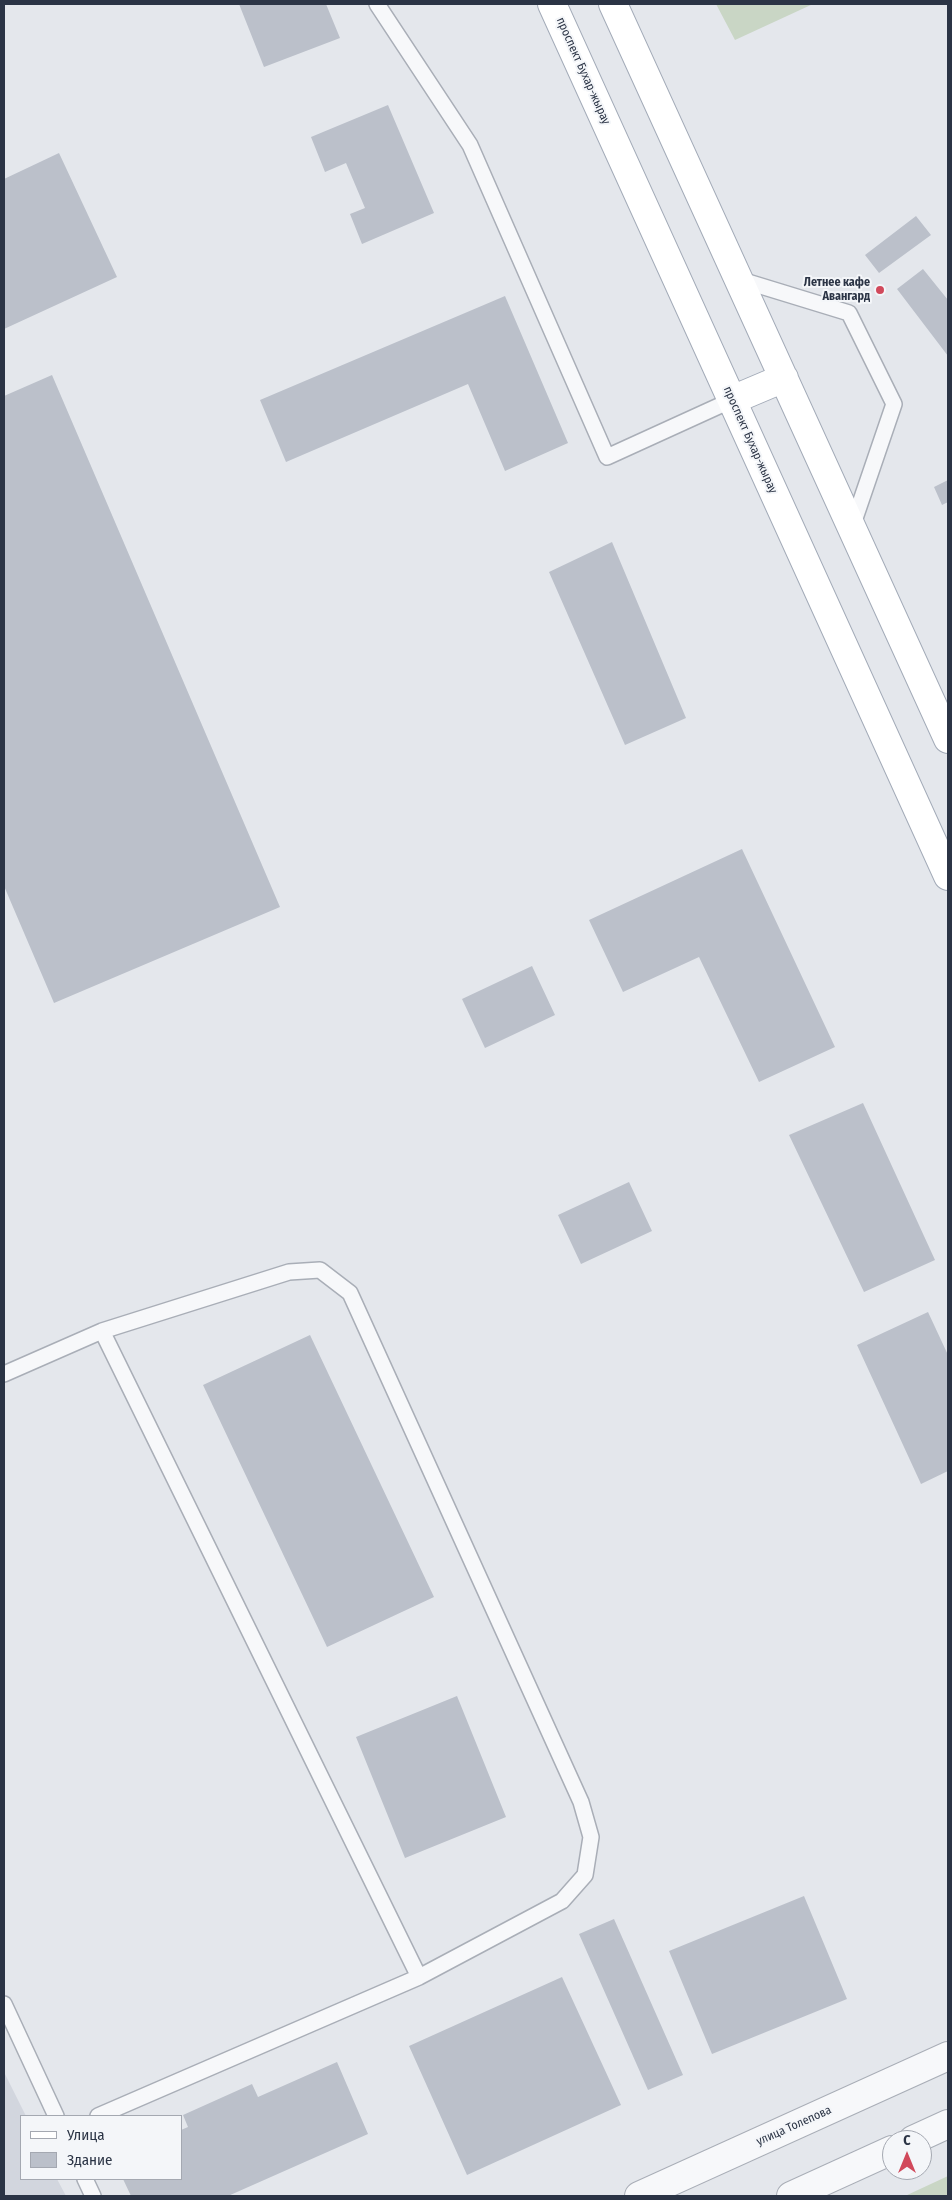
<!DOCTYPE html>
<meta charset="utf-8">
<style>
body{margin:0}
#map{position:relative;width:952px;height:2200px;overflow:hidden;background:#e4e7ec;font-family:"Fira Sans Condensed",sans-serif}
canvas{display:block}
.frame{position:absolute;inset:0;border:5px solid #2b3445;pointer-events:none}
.legend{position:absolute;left:20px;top:2115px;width:162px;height:65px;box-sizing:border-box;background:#f4f6f9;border:1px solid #a4a8b1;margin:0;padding:6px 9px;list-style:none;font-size:15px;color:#2b3445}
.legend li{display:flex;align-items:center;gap:10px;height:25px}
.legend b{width:25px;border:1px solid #a4a8b1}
.north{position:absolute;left:882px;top:2130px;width:50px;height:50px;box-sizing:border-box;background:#f4f6f9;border:1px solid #a4a8b1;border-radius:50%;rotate:0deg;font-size:14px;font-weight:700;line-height:20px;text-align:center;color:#2b3445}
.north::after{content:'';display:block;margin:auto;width:18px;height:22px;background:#d1495b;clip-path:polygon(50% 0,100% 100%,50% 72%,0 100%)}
</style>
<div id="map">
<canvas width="952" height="2200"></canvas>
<div class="frame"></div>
<ul class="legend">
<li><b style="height:6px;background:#fff"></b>Улица</li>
<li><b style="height:14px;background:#bbc0ca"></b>Здание</li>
</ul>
<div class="north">С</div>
</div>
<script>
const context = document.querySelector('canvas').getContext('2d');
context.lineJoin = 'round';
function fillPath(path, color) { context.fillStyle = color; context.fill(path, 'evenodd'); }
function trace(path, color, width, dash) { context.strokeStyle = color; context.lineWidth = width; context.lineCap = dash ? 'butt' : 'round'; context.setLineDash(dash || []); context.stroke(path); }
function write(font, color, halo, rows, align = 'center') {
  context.font = font + ' "Fira Sans Condensed",sans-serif'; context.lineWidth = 4; context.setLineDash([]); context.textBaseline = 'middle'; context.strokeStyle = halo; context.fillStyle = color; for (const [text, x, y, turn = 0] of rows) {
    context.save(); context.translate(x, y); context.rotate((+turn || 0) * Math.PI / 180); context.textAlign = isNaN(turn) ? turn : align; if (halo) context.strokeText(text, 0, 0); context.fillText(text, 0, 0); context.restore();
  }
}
const built = new Path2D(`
 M4 2072 26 2116H21V2179H57L66 2196H4Z`);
const green = new Path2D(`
 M716 4H813L735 40Z
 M948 2176V2196H905Z`);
const building = new Path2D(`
 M239 4H326L340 38 264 67Z
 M388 105 434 213 362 244 350 214 365 208 346 163 325 172 311 137Z
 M59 153 117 277 4 329V179Z
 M916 216 931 235 879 273 865 255Z
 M923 269 948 300V356L897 289Z
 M505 296 568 443 505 471 468 384 286 462 260 400Z
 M52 375 280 907 54 1003 4 886V396Z
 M948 480V502L942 505 934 487Z
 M612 542 686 718 625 745 549 572Z
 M742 849 835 1047 759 1082 699 957 623 992 589 920Z
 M532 966 555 1015 485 1048 462 999Z
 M863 1103 935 1260 864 1292 789 1135Z
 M629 1182 652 1231 581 1264 558 1215Z
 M928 1312 948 1355V1471L921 1484 857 1345Z
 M310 1335 434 1597 327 1647 203 1385Z
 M457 1696 506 1817 405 1858 356 1737Z
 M804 1896 847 1999 712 2054 669 1951Z
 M614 1919 683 2075 648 2090 579 1934Z
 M562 1977 621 2105 467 2175 409 2046Z
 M337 2062 368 2134 228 2196H131L123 2179H181V2130L188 2127 183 2115 252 2084 258 2097Z`);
const service = new Path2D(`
 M377 4 470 145 607 457 732 400
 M738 279 849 313 894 404 852 527
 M102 1331 289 1272 320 1270 350 1293 581 1802 591 1837 585 1875 562 1901 419 1977
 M4 1374 102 1331 419 1977 98 2116
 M4 2004 56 2116
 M85 2179 93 2196`);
const tertiary = new Path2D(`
 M913 2140 948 2124
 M639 2196 948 2056
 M791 2196 892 2150`);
const primary = new Path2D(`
 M552 4 948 876
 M613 4 948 739
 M732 400 784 378`);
const markers = [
 [880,290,5,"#d1495b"]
];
const streetNames = [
 ["проспект Бухар-жырау",583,71,66],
 ["проспект Бухар-жырау",750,440,66],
 ["улица Толепова",794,2126,-24]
];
const poiNames = [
 ["Летнее кафе",870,283],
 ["Авангард",870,297]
];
fillPath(built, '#d2d6de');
fillPath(green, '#c9d6c5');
fillPath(building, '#bbc0ca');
trace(service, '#a9aeb7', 18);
trace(tertiary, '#a9aeb7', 30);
trace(primary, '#a3abb8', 30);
trace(service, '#f7f8fa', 15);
trace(tertiary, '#f7f8fa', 28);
trace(primary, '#fff', 28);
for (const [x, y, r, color] of markers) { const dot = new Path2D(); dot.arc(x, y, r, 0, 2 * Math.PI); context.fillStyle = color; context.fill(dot); trace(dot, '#f4f6f9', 2); }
write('12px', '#2b3445', '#f4f6f9', streetNames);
write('bold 12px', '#2b3445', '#f4f6f9', poiNames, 'right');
</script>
